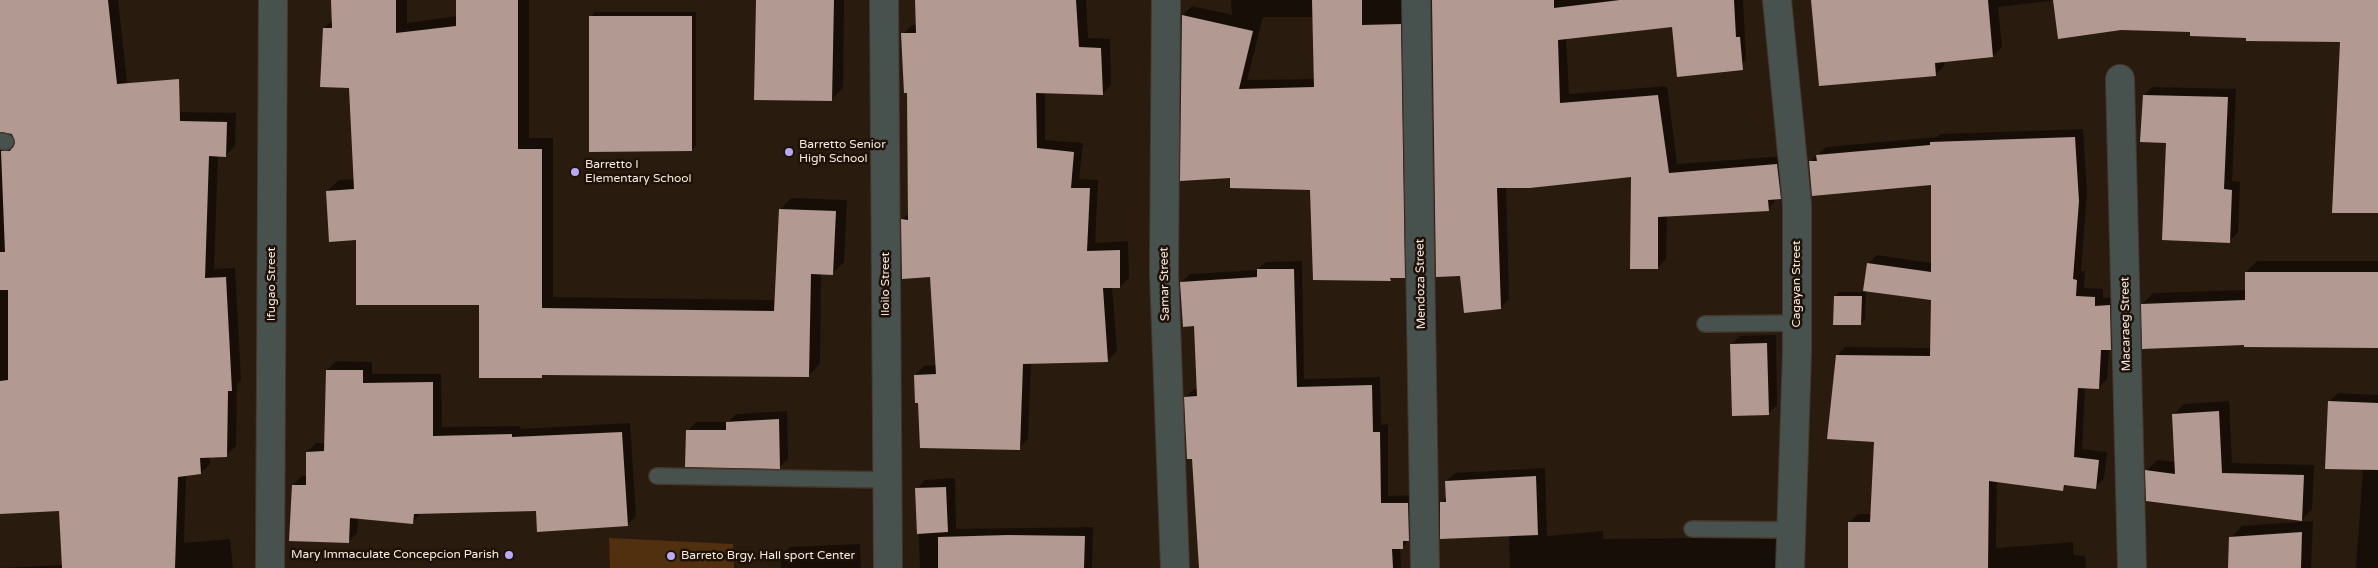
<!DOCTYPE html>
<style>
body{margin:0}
canvas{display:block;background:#291b0e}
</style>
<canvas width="2378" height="568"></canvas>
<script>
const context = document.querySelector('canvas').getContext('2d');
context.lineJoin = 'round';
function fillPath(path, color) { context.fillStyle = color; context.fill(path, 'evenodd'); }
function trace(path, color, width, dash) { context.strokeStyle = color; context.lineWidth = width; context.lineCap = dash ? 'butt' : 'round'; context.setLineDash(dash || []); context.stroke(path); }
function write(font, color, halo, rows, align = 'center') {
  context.font = font + ' "Varela Round",sans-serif'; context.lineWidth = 5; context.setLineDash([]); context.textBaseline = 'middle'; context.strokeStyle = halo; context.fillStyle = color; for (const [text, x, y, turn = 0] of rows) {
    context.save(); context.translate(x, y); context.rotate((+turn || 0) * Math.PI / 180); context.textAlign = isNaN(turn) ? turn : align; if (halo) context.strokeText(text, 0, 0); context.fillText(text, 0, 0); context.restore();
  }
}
const green = new Path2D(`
 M609 538 733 544 734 568H610Z`);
const shadow = new Path2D(`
 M0 0H118L134 145 177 112 236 113 235 146 225 156 218 155 214 269 235 268 241 380 237 384 236 446 226 455 209 456 210 464 201 473 186 474 184 543 230 539 233 568H0L63 565 60 510 0 513V134L8 141 16 142V139L9 132 0 131V133Z
 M333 0H407V23L458 16V0H529V138H553V297L776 300 780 210 791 198 847 200 844 262 832 274H821L820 364 808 376 545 373 541 377 480 303 357 239 327 191 339 180 355 179 350 87 324 28 333 19Z
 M757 0H844L843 88 831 100Z
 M915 0H1086L1088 38 1110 39 1111 85 1102 94 1045 92V140L1083 143 1079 179 1098 180 1095 243 1128 241 1129 278 1120 287H1112L1117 351 1108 360 1031 363 1028 439 1019 448 919 402 915 375 924 366 936 365 931 276 902 220 909 213 908 92 903 34 912 25H917Z
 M1231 0H1409L1413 268 1404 277H1393L1390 280 1312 189 1231 177 1183 15 1192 6 1232 15ZM1263 17H1314L1315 79 1247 80Z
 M1433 0H1743L1746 60 1737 69 1673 25 1566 38 1569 94 1667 86 1677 164 1786 156 1789 189 1780 198H1777L1768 210 1667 215 1666 259 1657 268 1633 176 1506 187 1509 299 1500 308Z
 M1812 0H2057L1998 7 2002 47 1993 56 1944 61V66L1935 75Z
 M595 12H696V145L692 150 591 17Z
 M2152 87 2236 89 2232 181 2240 182 2238 233 2229 241 2168 142 2144 95Z
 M2083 129 2087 191 2081 271H2085L2084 288 2103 289V298L2118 297 2119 340 2109 349 2107 379 2098 388 2085 387 2082 449 2107 452 2104 479 2095 487 2068 484 2063 489 1997 481 1996 548 2073 542 2074 555 2085 556 2086 568H1849L1850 522 1858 514H1872L1876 441 1837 356 1845 347 1931 348 1932 299 1866 290 1865 319 1861 323 1835 296 1839 292H1864L1868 264 1877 255 1932 263V184L1810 162 1826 147 1937 137 1940 134Z
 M1302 261 1304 379 1380 377 1381 425 1388 424V496L1416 495 1417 531 1402 547 1400 548 1401 568H1199L1193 457 1186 397 1194 389H1198L1195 325 1182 282 1190 274 1257 270 1266 262Z
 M2257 261H2378V346L2142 304 2153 293 2246 290V272Z
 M1776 335 1777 405 1769 413 1731 344 1740 336Z
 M336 361 372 362V374H441L442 427 520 426V429L630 423 636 516 627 525 537 510 421 513 412 523 358 518 357 533 348 542 293 485 302 476H307V452L316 443H326L327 370Z
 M2338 393 2378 395V568H2356L2363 469 2329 402Z
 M2229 401 2232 463 2314 465 2312 509 2302 520 2146 471 2157 460 2176 462 2173 415 2184 404Z
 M787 411 788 459 779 467 688 431 696 422H728L736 414Z
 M1545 468 1547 536 1603 531V539L1780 537 1782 568H1510L1509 535 1441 503 1447 497 1446 481 1455 473Z
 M955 478 956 529 1093 527 1092 568H920L917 489 925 480Z
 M2313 521 2311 568H2230L2231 538 2242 526Z
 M860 544 861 568H781V556L790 547Z`);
const building = new Path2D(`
 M0 0H108L117 84 179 79 180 121 227 122 226 157 209 156 205 278 226 277 232 391H228L227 457 200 458 201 474 178 477 175 568H62L59 511 0 514V381L8 380V290H0V252H5L1 151H10L15 143 12 134 0 132Z
 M331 0H396V33L456 26V0H518V149H542V308L774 311 779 209 836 211 833 275 811 274 809 377 542 375V378H479V305H356V240L329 242 326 191 354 189 349 88 320 87 323 28H332Z
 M756 0H834L832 101 754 100Z
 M915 0H1076L1079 47 1101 48 1103 95 1036 93 1037 148 1074 152 1071 188H1090L1087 251 1120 250V288H1103L1108 362 1023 364 1020 450 920 448 918 403H915L914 375 936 374 930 277 902 279 901 219 908 220 907 93H904L901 33H916Z
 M1312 0H1362V25L1401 24 1405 278H1390L1391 281 1313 280 1310 190 1230 188V178L1180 181 1182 15 1253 31 1239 89 1314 87Z
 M1432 0H1554V8L1620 0H1734L1736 37H1740L1743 70 1677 77 1672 27 1558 40 1560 103 1658 95 1669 173 1777 164 1781 199 1768 200 1769 211 1658 217V269H1630L1631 177 1530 188H1497L1501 309 1464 313 1460 276 1436 277Z
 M1811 0H1988L1993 57 1935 63 1936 76 1819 86Z
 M2053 0H2378V213H2332L2340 42 2246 41V38L2190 36V32L2121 30 2058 39Z
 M589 16H692V151L589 152Z
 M2143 95 2228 97 2224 189 2232 190 2230 243 2162 240 2166 143 2140 142Z
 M2075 137 2079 201 2073 279 2077 280 2076 296 2095 297V306L2110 305 2111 350H2101L2099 389 2078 388 2074 457 2099 460 2096 489 2064 485 2063 491 1989 481 1988 568H1848V522H1870L1874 442 1827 439 1836 355 1930 356 1931 300 1863 291 1867 263 1931 272V185L1812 196 1809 161H1817L1816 155 1930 145V142Z
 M1257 269H1294L1297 387 1372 385 1373 432H1380L1381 503H1408L1409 541H1403V549H1392L1393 568H1199L1192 459H1187L1184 397 1197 396 1194 326 1183 327 1180 282 1257 277Z
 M2245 272H2378V348L2244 347V345L2142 349 2141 304 2245 300Z
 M1834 296H1862L1861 325H1833Z
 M1767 343 1769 415 1732 416 1730 344Z
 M326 370H363V383L433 382V436L512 434V437L622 432 628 526 537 532 536 511 414 514 413 524 350 518 349 543 289 541 292 485H306V452L324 451Z
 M2328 401 2378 403V470L2325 469Z
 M2219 411 2222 473 2304 475 2302 521 2146 501 2145 470 2175 474 2172 414Z
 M779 419 780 469 685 467 686 430H726V422Z
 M1536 476 1538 535 1440 539V502H1446L1445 481Z
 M946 487 948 532 917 534 915 488Z
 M2302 532 2301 568H2228L2229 537Z
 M1008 535 1085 536 1084 568H938V537Z`);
const lane = new Path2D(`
 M0 141 6 142
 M1705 324 1796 323
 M657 476 888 480
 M1692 529 1791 530`);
const street = new Path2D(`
 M884 0 888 568
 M1166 0 1164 273 1175 568
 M1416 0 1425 568
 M1777 0 1797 204V352L1790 568
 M2120 79 2132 568
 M270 568 273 0`);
const markers = [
 [789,152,5,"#b7abf8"],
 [575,172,5,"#b7abf8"],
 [509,555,5,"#b7abf8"],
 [671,556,5,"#b7abf8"]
];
const poiNames = [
 ["Barretto Senior",799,145],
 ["High School",799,159],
 ["Barretto I",585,165],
 ["Elementary School",585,179],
 ["Mary Immaculate Concepcion Parish",499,555,"right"],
 ["Barreto Brgy. Hall sport Center",681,556]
];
const streetNames = [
 ["Ifugao Street",272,284,-90],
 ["Iloilo Street",886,284,-90],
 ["Samar Street",1165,284,-91],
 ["Mendoza Street",1421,284,-91],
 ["Cagayan Street",1797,284,-90],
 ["Macaraeg Street",2126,324,-91]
];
fillPath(green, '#50300e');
fillPath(shadow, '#0007');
fillPath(building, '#b29991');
trace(lane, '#46382c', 18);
trace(street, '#46382c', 30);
trace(lane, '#47524f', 15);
trace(street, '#47524f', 28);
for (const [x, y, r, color] of markers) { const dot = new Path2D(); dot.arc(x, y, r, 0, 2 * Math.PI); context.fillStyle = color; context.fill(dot); trace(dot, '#1f1106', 2); }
write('12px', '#f5ebe2', '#1f1106', poiNames, 'left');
write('12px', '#f5ebe2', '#1f1106', streetNames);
</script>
